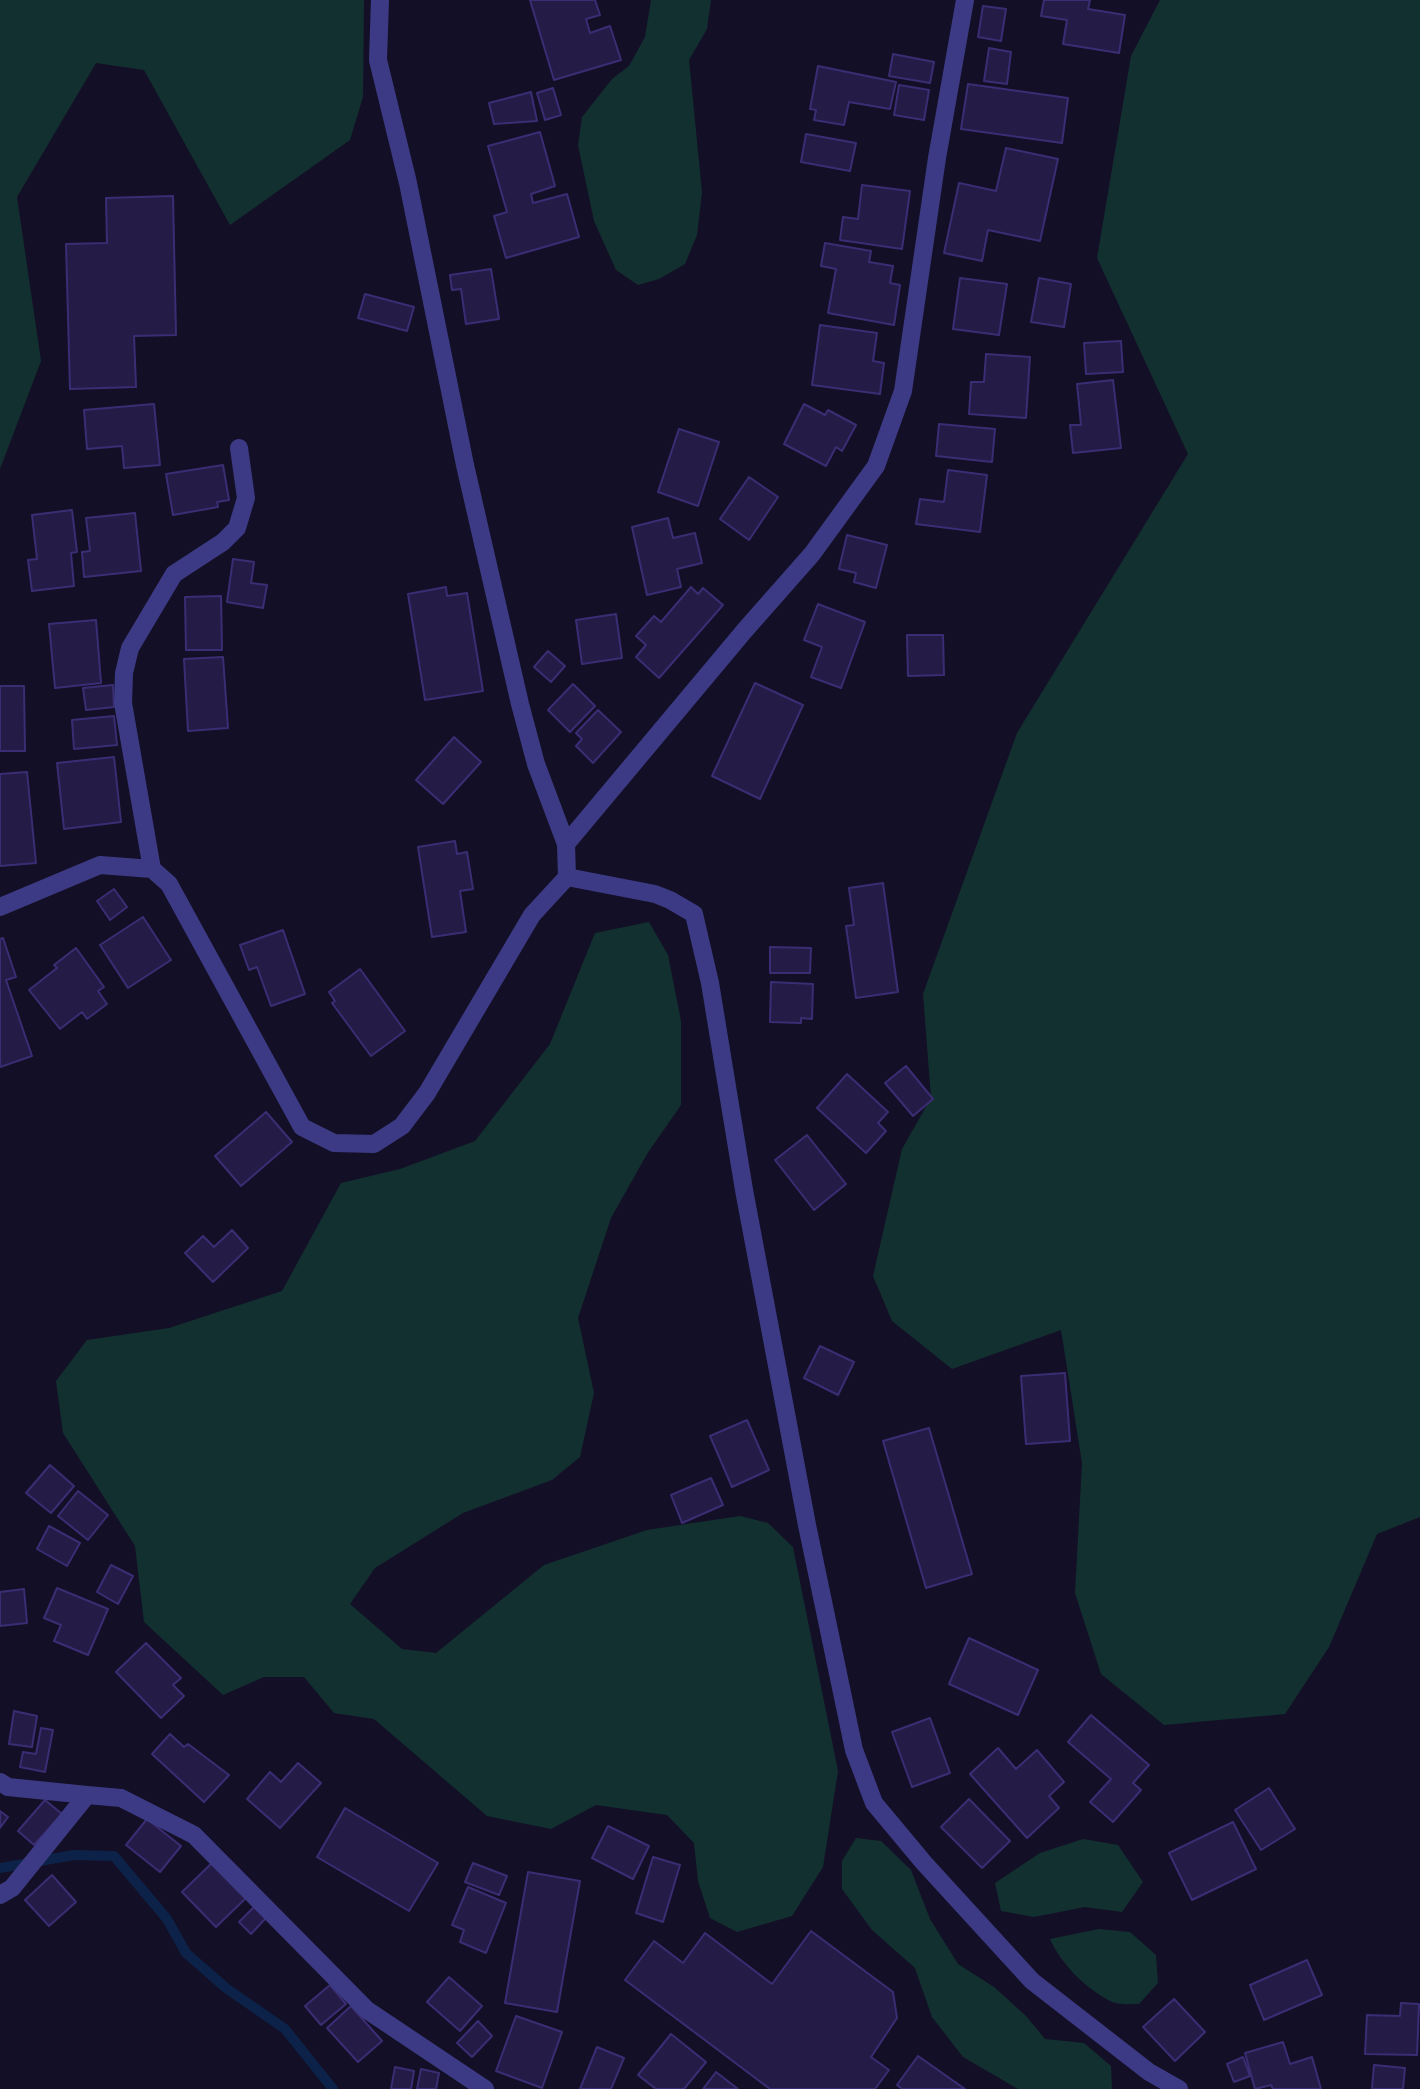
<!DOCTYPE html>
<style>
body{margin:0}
canvas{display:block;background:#130f26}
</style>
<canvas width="1420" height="2089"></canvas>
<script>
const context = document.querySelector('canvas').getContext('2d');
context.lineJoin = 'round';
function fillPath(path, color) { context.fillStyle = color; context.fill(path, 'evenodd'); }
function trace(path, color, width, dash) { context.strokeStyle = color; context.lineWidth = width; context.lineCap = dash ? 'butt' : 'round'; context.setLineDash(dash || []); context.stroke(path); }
const green = new Path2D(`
 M0 0H364L363 97 350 140 230 225 144 70 96 63 17 197 41 361 0 469Z
 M651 0H711L707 29 689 60 702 192 697 235 685 264 659 279 638 285 616 270 594 221 578 145 582 117 612 79 629 66 645 37Z
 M1160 0H1420V1517L1377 1534 1329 1647 1285 1714 1164 1725 1101 1674 1075 1593 1082 1463 1061 1330 952 1369 892 1321 873 1276 902 1149 931 1098 923 994 1017 733 1188 454 1097 258 1131 56Z
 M649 922 668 955 681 1021V1105L647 1154 611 1218 578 1318 594 1393 580 1457 552 1480 463 1513 375 1568 350 1604 402 1649 436 1653 544 1565 647 1530 740 1516 768 1523 793 1547 838 1771 823 1867 792 1916 737 1932 710 1918 698 1881 694 1843 667 1815 596 1805 551 1829 487 1816 374 1719 334 1713 304 1677H264L223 1695 144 1622 135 1546 63 1433 56 1381 87 1340 169 1328 282 1291 341 1183 400 1169 475 1141 550 1044 595 933Z
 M856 1838 881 1841 911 1870 930 1919 958 1964 994 1987 1026 2016 1045 2039 1084 2043 1111 2066 1112 2089H1018L963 2057 932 2017 915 1968 872 1930 842 1889V1861Z
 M1083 1839 1118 1845 1143 1882 1122 1912 1085 1907 1034 1917 1001 1911 995 1883 1040 1853Z
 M1099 1929 1130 1932 1156 1955 1158 1983 1139 2004C1131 2004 1119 2005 1112 2002 1087 1990 1061 1964 1050 1939Z`);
const stream = new Path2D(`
 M0 1868 74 1855 114 1856 167 1919 186 1953 226 1988 285 2029 333 2089`);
const building = new Path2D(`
 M530 0H595L600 15 586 19 590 33 610 26 621 60 554 80Z
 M1044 0H1090L1088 9 1125 15 1119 53 1063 44 1067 20 1041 16Z
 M983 6 1006 9 1001 41 978 37Z
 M989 48 1011 52 1007 84 984 81Z
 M893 54 934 62 930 83 889 76Z
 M818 66 896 82 890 109 849 102 844 125 814 120 816 110 810 109Z
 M968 84 1068 98 1062 143 961 129Z
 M899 85 929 90 924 120 894 115Z
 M553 88 561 115 545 120 537 93Z
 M531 92 537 121 494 124 489 103Z
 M540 132 555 186 531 194 533 203 567 194 579 237 506 258 494 216 507 212 488 146Z
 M806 134 856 143 850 171 801 162Z
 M1006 148 1058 159 1040 241 988 230 982 261 944 253 959 183 996 191Z
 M862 185 910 191 902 249 840 240 843 217 858 219Z
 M173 196 176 335 134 336 136 387 70 389 66 244 107 243 106 198Z
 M825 243 871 251 869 262 893 266 890 283 900 285 894 325 828 313 836 269 821 266Z
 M491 269 499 319 466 324 461 289 452 290 450 275Z
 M960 278 1007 284 999 335 953 329Z
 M1039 278 1071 284 1064 327 1031 322Z
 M365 294 414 307 407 331 358 318Z
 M820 325 877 333 873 361 884 363 880 394 812 385Z
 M1121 341 1123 372 1086 374 1084 343Z
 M986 354 1030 357 1026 418 969 414 971 382H984Z
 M1113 380 1121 448 1073 453 1070 425H1081L1077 384Z
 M154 404 160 465 124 468 122 446 87 449 84 410Z
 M804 404 825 415 828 410 856 425 842 451 836 447 826 466 784 444Z
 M939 424 995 429 992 462 936 456Z
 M679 429 719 442 698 506 658 492Z
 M223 465 229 500 217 502 218 507 173 515 166 474Z
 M948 470 987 475 980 532 916 524 920 499 944 502Z
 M749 477 778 497 749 540 720 519Z
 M72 510 77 552 71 553 74 586 32 591 28 560 37 559 32 515Z
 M135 513 141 571 84 577 82 552 90 551 86 518Z
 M668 518 673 538 695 533 702 563 677 569 681 587 647 595 632 527Z
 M847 535 887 545 876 588 854 582 856 573 839 569Z
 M233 559 254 562 251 583 267 585 263 608 227 602Z
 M446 587 447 596 467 593 483 691 425 700 408 594Z
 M691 587 698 594 703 588 723 605 659 678 636 657 646 645 636 636 654 616 661 622Z
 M221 596 222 650H186L185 597Z
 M818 604 865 622 841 688 811 677 822 647 804 640Z
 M616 614 622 658 582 664 576 620Z
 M96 620 101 683 55 688 49 624Z
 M907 635H943L944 675 908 676Z
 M548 651 565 666 551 682 534 667Z
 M223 657 228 728 188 731 184 659Z
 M755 683 803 705 760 799 712 776Z
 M573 684 595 706 570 732 548 710Z
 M113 685 114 707 86 710 83 688Z
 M0 686H24L25 751H0Z
 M598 710 621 732 593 763 576 746 582 739 576 733Z
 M114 716 117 745 74 749 72 720Z
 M454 737 481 762 443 804 416 780Z
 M114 757 121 822 64 829 57 763Z
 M27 772 36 863 0 866V774Z
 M455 841 457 854 467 852 473 889 460 891 466 932 432 937 418 847Z
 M883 883 898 992 856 998 846 926 854 925 849 888Z
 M114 889 127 907 110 920 97 901Z
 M143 917 171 960 128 988 100 945Z
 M283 930 305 994 271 1006 257 967 249 970 240 945Z
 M3 938 16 977 6 980 32 1056 0 1067V939Z
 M770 947 811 948 810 973H770Z
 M76 948 104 987 98 991 107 1004 87 1019 82 1012 60 1029 29 990 57 968 54 965Z
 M360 969 405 1031 371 1056 332 1003 335 1001 329 992Z
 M771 982 813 984 812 1019 801 1018V1023L770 1022Z
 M906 1066 933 1099 913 1116 885 1083Z
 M847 1074 888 1112 878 1123 886 1131 866 1153 817 1108Z
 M266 1112 292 1142 241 1186 215 1156Z
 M807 1135 846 1184 814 1210 775 1160Z
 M232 1230 248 1248 213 1282 185 1253 203 1236 214 1247Z
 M820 1346 854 1362 838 1395 804 1378Z
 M1065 1373 1070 1441 1026 1444 1021 1376Z
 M747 1420 769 1470 732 1487 710 1436Z
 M929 1428 972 1574 926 1588 883 1441Z
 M50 1465 74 1486 51 1513 26 1493Z
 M711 1478 723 1505 682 1523 671 1495Z
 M78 1491 108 1515 88 1540 58 1516Z
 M49 1526 80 1543 67 1566 37 1549Z
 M111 1565 133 1576 118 1604 97 1592Z
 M57 1588 108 1609 88 1655 54 1641 61 1625 44 1618Z
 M24 1589 27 1623 0 1626V1592Z
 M969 1638 1038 1670 1018 1715 949 1684Z
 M146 1643 181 1678 173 1685 184 1696 161 1718 116 1672Z
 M14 1711 37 1716 32 1747 9 1744Z
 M1091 1715 1149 1765 1133 1783 1141 1790 1113 1822 1090 1802 1111 1779 1068 1742Z
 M930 1718 950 1773 912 1787 892 1732Z
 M41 1728 53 1730 45 1772 20 1767 23 1752 36 1754Z
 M170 1734 184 1747 188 1744 229 1775 204 1802 152 1754Z
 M998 1748 1016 1769 1037 1750 1064 1782 1049 1796 1059 1808 1027 1838 970 1774Z
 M298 1763 321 1783 280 1828 247 1799 270 1772 281 1782Z
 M1269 1788 1295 1829 1261 1850 1235 1810Z
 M969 1799 1010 1841 982 1868 941 1827Z
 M45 1800 62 1814 34 1845 18 1831Z
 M345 1808 438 1863 409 1911 317 1857Z
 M0 1811 8 1817 0 1828Z
 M147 1819 181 1846 160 1872 126 1845Z
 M1233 1822 1256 1869 1192 1900 1169 1853Z
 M608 1826 649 1846 633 1879 592 1858Z
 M653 1857 680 1865 663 1922 636 1913Z
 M214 1861 248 1896 216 1927 182 1892Z
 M473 1863 507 1876 499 1895 465 1882Z
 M528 1872 580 1881 557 2012 505 2003Z
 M52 1875 76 1902 49 1926 25 1900Z
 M468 1887 506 1903 486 1953 460 1942 464 1930 452 1925Z
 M254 1907 266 1918 251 1934 239 1922Z
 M811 1931 893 1992 897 2018 871 2057 889 2070 875 2089H770L625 1980 654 1941 683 1963 705 1933 772 1984Z
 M1307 1960 1322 1995 1264 2020 1250 1985Z
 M449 1977 482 2006 460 2031 427 2002Z
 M330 1985 346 2004 321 2025 305 2006Z
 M1174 1999 1205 2032 1175 2061 1143 2027Z
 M1401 2003 1419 2004 1417 2055 1365 2054 1367 2015 1400 2016Z
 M351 2006 382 2041 358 2062 327 2028Z
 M516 2016 562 2032 542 2088 496 2071Z
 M478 2021 492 2036 472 2057 457 2043Z
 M671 2034 706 2062 684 2089H656L638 2075Z
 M1283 2042 1290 2064 1312 2057 1321 2089H1273L1271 2085 1255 2089 1245 2053Z
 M597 2047 624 2058 611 2089H580Z
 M918 2056 965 2089H902L897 2085Z
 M1243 2057 1250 2076 1234 2082 1227 2064Z
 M1374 2065 1405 2068 1403 2089H1372Z
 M395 2067 414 2071 411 2089H391Z
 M421 2069 439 2073 436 2089H417Z
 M716 2072 738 2089H703Z`);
const street = new Path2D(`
 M566 844 745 630 812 554 876 466 903 391 937 158 965 0
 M152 869 123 703 124 673 130 648 174 574 223 542 237 528 246 498 239 448
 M567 877 655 894 670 900 694 914 710 983 744 1190 807 1525 854 1750 874 1803 924 1863 1032 1981 1149 2072 1179 2089
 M0 907 100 865 152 869 169 884 302 1127 334 1143 374 1144 402 1126 427 1093 532 915 567 877 566 844 536 764 520 704 465 465 408 183 378 60 380 0
 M0 1782 8 1787 87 1795
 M0 1895 12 1888 87 1795 121 1798 194 1835 367 2010 485 2089`);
fillPath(green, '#12302f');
trace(stream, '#0c2248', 10);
fillPath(building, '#241b47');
trace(building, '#3b2d73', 2);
trace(street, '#3d3a85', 18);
</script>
